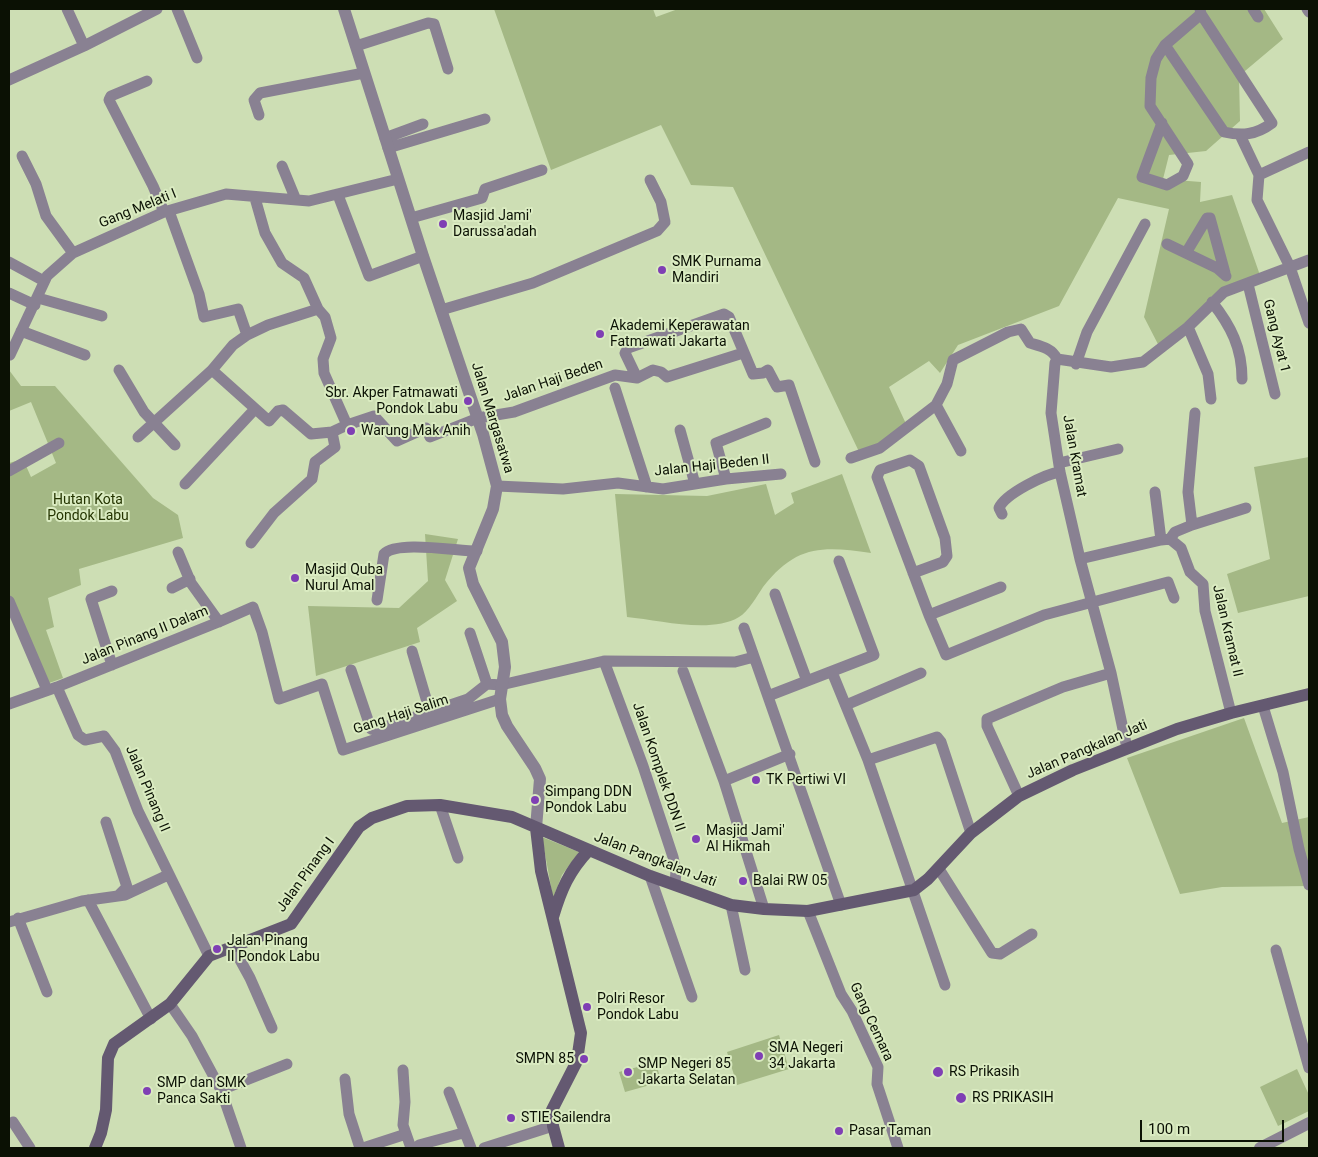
<!DOCTYPE html>
<style>
body{margin:0}
#map{position:relative;width:1318px;height:1157px;overflow:hidden;background:#cddeb4;font-family:Roboto,sans-serif}
canvas{display:block}
.frame{position:absolute;inset:0;border:10px solid #0b1104;pointer-events:none}
.scale{position:absolute;left:1140px;top:1120px;width:144px;height:22px;box-sizing:border-box;border:2px solid #0b1104;border-top:0;padding-left:6px;font-size:15px;line-height:18px;white-space:nowrap;color:#0b1104;-webkit-text-stroke:4px #daebc1;paint-order:stroke}
</style>
<div id="map">
<canvas width="1318" height="1157"></canvas>
<div class="frame"></div>
<div class="scale">100 m</div>
</div>
<script>
const context = document.querySelector('canvas').getContext('2d');
context.lineJoin = 'round';
function fillPath(path, color) { context.fillStyle = color; context.fill(path, 'evenodd'); }
function trace(path, color, width, dash) { context.strokeStyle = color; context.lineWidth = width; context.lineCap = dash ? 'butt' : 'round'; context.setLineDash(dash || []); context.stroke(path); }
function write(font, color, halo, rows, align = 'center') {
  context.font = font + ' Roboto,sans-serif'; context.lineWidth = 4; context.setLineDash([]); context.textBaseline = 'middle'; context.strokeStyle = halo; context.fillStyle = color; for (const [text, x, y, turn = 0] of rows) {
    context.save(); context.translate(x, y); context.rotate((+turn || 0) * Math.PI / 180); context.textAlign = isNaN(turn) ? turn : align; if (halo) context.strokeText(text, 0, 0); context.fillText(text, 0, 0); context.restore();
  }
}
const green = new Path2D(`
 M494 9H653L656 17 678 9H1264L1283 39 1239 76 1240 121 1206 151 1169 155 1163 179 1201 182 1200 202 1232 195 1262 281 1221 297 1161 350 1144 317 1169 209 1118 198 1059 306 958 345 940 373 929 361 889 387 907 426 862 458 733 187 691 185 661 125 551 170Z
 M9 370 21 386H55L153 498 178 515 183 538 79 569 81 585 48 598 54 627 46 630 63 678 41 686 9 605V463L23 459 31 477 56 463 31 402 9 411Z
 M1309 457V596L1238 613 1227 574 1270 559 1254 467Z
 M842 474 871 553C822 546 796 545 763 587 757 596 748 612 739 617 711 634 659 620 627 617L615 494 707 496 766 484 775 515 794 503 791 493Z
 M425 534 458 539 445 580 457 601 417 628 420 642 316 676 308 606 399 608 428 581Z
 M1244 718 1282 823 1309 817V886L1222 887 1180 894 1127 758Z
 M542 837 579 852 562 875 553 898Z
 M779 1035 789 1069 737 1085 727 1052Z
 M656 1062 661 1082 625 1092 619 1072Z
 M1297 1069 1309 1095V1111L1278 1126 1260 1087Z`);
const minor = new Path2D(`
 M67 9 84 46
 M177 9 197 58
 M1253 9 1258 17
 M1307 9 1309 12
 M1165 45 1224 132C1242 136 1256 135 1272 123L1201 14 1200 9
 M356 46 428 23 434 24 448 69
 M9 80 84 46 157 9
 M147 81 111 96 109 100 153 186 164 212
 M259 115 254 100 260 93 364 73
 M1162 123 1142 177 1167 185 1183 176 1188 164 1150 106 1151 78 1156 59 1165 45 1201 14
 M1240 135 1259 175
 M385 138 423 124
 M388 148 485 119
 M22 156 36 184 46 216 73 253
 M282 166 296 200
 M1259 175 1257 200 1290 267 1309 323
 M1259 175 1309 152
 M338 195 369 276 423 256
 M255 198 265 233 282 263 304 278 318 309 325 317 331 338 323 359 324 373 347 425 374 416 397 441 426 428 430 437 478 418 514 412 615 375 637 378 653 370 661 372 667 377 743 353
 M169 211 199 294 204 317 238 309 247 335
 M411 218 482 198 485 189 542 170
 M1167 244 1217 268 1226 276
 M1186 253 1207 218H1210L1225 273
 M9 262 44 281
 M1248 284 1275 394
 M9 293 35 305
 M38 298 102 316
 M1212 302C1231 326 1242 348 1242 379
 M441 310 533 283 657 231 665 222 661 202 650 180
 M1188 327 1208 374 1211 399
 M21 331 85 355
 M10 355 47 276 73 253 164 212 226 194 309 201 398 179
 M1076 364 1087 332 1145 224
 M119 370 144 412 175 445
 M212 370 269 421 278 411 283 410 311 434 332 432 347 425
 M637 378 625 353 628 348 724 314 729 317 753 374 763 373 768 370 777 387 789 385 815 462
 M615 388 647 487
 M936 405 961 451
 M680 430 695 484
 M138 437 212 370 233 345 247 335 268 325 318 309
 M851 458 880 448 936 405 947 384 953 360 1008 332 1021 329 1030 343C1040 346 1052 348 1057 359
 M1059 463 1118 449
 M9 471 59 443
 M726 479 716 443 766 423
 M185 484 255 409
 M497 486 563 489 618 483 663 489 726 479 781 474
 M1155 492 1161 540
 M1002 514 999 508C1005 494 1045 474 1060 472
 M1192 525 1246 508
 M1170 539 1175 532 1192 525 1188 492 1195 413
 M251 543 274 513 312 479 315 462 335 447 332 432
 M178 552 191 583 219 622
 M1080 559 1161 540 1170 539 1181 548 1190 572 1203 584 1205 611 1231 713
 M913 573 943 562 947 556 945 538 919 466 910 460 880 470 877 477 929 615 946 655 1044 615 1168 582 1174 598
 M172 588 190 579
 M112 591 91 599 112 665
 M775 594 807 681
 M377 600 384 554C397 540 457 551 477 551
 M9 601 47 690
 M929 615 1001 587
 M744 628 841 905
 M470 633 487 684
 M412 651 430 712
 M604 661 643 766 673 857 676 870 675 885
 M351 670 371 729 376 730 468 699 487 684 501 685 604 661 735 662 754 657
 M683 671 724 781 764 909
 M832 672 868 760 945 985
 M57 687 78 735 85 740 104 736 115 751 138 811 209 956
 M768 696 874 655 839 561
 M9 704 57 687 221 621 253 607 262 632 279 699 322 684 343 750 500 699
 M846 705 921 673
 M1263 706 1283 772 1299 849 1309 885
 M1127 748 1111 673 1080 559 1060 472 1051 413 1055 363 1057 359 1111 367 1143 362 1188 327 1224 292 1309 260
 M868 760 937 737 941 742 971 833
 M724 781 790 754
 M1019 796 987 726V719L1063 687 1111 673
 M440 805 458 858
 M106 822 127 887 118 896
 M939 869 992 953 1000 954 1032 934
 M650 876 692 997
 M88 900 151 1019
 M731 905 745 970
 M808 911 841 994 852 1011 878 1067 877 1084 898 1148
 M18 918 47 992
 M9 922 82 901 125 895 168 875
 M233 947 250 978 272 1028
 M1276 950 1309 1068
 M170 1004 192 1036 221 1090 241 1148
 M403 1070 405 1102 403 1125 411 1148
 M345 1079 349 1114 360 1148
 M221 1090 287 1064
 M449 1092 471 1148
 M13 1122 30 1148
 M419 1145 463 1133
 M363 1148 406 1134
 M484 1148 553 1126`);
const tertiary = new Path2D(`
 M344 9 423 256 483 434 497 486 493 509 469 568 473 584 502 642 505 667 500 699 502 715 507 726 535 768 540 779 536 828
 M1260 1148 1309 1123`);
const secondary = new Path2D(`
 M536 828 541 871 581 1033 577 1061 552 1110 553 1126 559 1148
 M553 917C561 890 569 871 589 850
 M95 1148 101 1133 106 1110 108 1058 114 1044 170 1004 209 956 291 924 359 827 372 818 407 806 440 805 512 817 650 876 731 905 764 909 808 911 914 890 928 879 971 833 1019 796 1073 770 1177 729 1231 713 1309 694`);
const markers = [
 [443,224,5,"#7f3fb4"],
 [662,270,5,"#7f3fb4"],
 [600,334,5,"#7f3fb4"],
 [468,401,5,"#7f3fb4"],
 [351,431,5,"#7f3fb4"],
 [295,578,5,"#7f3fb4"],
 [756,780,5,"#7f3fb4"],
 [535,800,5,"#7f3fb4"],
 [696,839,5,"#7f3fb4"],
 [743,881,5,"#7f3fb4"],
 [217,949,5,"#7f3fb4"],
 [587,1007,5,"#7f3fb4"],
 [759,1056,5,"#7f3fb4"],
 [584,1059,5,"#7f3fb4"],
 [628,1072,5,"#7f3fb4"],
 [938,1072,6,"#7f3fb4"],
 [147,1091,5,"#7f3fb4"],
 [961,1098,6,"#7f3fb4"],
 [511,1118,5,"#7f3fb4"],
 [839,1131,5,"#7f3fb4"]
];
const streetNames = [
 ["Gang Melati I",138,209,-22],
 ["Gang Ayat 1",1276,336,76],
 ["Jalan Haji Beden",553,381,-19],
 ["Jalan Margasatwa",492,418,73],
 ["Jalan Kramat",1074,456,80],
 ["Jalan Haji Beden II",712,466,-6],
 ["Jalan Kramat II",1227,631,77],
 ["Jalan Pinang II Dalam",145,636,-22],
 ["Gang Haji Salim",401,715,-18],
 ["Jalan Pangkalan Jati",1087,750,-23],
 ["Jalan Komplek DDN II",658,767,71],
 ["Jalan Pinang II",147,789,67],
 ["Jalan Pangkalan Jati",655,860,21],
 ["Jalan Pinang I",306,875,-54],
 ["Gang Cemara",871,1022,65]
];
const poiNames = [
 ["Masjid Jami'",453,216],
 ["Darussa'adah",453,232],
 ["SMK Purnama",672,262],
 ["Mandiri",672,278],
 ["Akademi Keperawatan",610,326],
 ["Fatmawati Jakarta",610,342],
 ["Sbr. Akper Fatmawati",458,393,"right"],
 ["Pondok Labu",458,409,"right"],
 ["Warung Mak Anih",361,431],
 ["Masjid Quba",305,570],
 ["Nurul Amal",305,586],
 ["TK Pertiwi VI",766,780],
 ["Simpang DDN",545,792],
 ["Pondok Labu",545,808],
 ["Masjid Jami'",706,831],
 ["Al Hikmah",706,847],
 ["Balai RW 05",753,881],
 ["Jalan Pinang",227,941],
 ["II Pondok Labu",227,957],
 ["Polri Resor",597,999],
 ["Pondok Labu",597,1015],
 ["SMA Negeri",769,1048],
 ["34 Jakarta",769,1064],
 ["SMPN 85",574,1059,"right"],
 ["SMP Negeri 85",638,1064],
 ["Jakarta Selatan",638,1080],
 ["RS Prikasih",949,1072],
 ["SMP dan SMK",157,1083],
 ["Panca Sakti",157,1099],
 ["RS PRIKASIH",972,1098],
 ["STIE Sailendra",521,1118],
 ["Pasar Taman",849,1131]
];
const parkNames = [
 ["Hutan Kota",88,500],
 ["Pondok Labu",88,516]
];
fillPath(green, '#a4b885');
trace(minor, '#898192', 11);
trace(tertiary, '#898192', 12);
trace(secondary, '#645971', 12);
for (const [x, y, r, color] of markers) { const dot = new Path2D(); dot.arc(x, y, r, 0, 2 * Math.PI); context.fillStyle = color; context.fill(dot); trace(dot, '#daebc1', 2); }
write('14px', '#0b1104', '#daebc1', streetNames);
write('14px', '#0b1104', '#daebc1', poiNames, 'left');
write('14px', '#243400', '#daebc1', parkNames);
</script>
